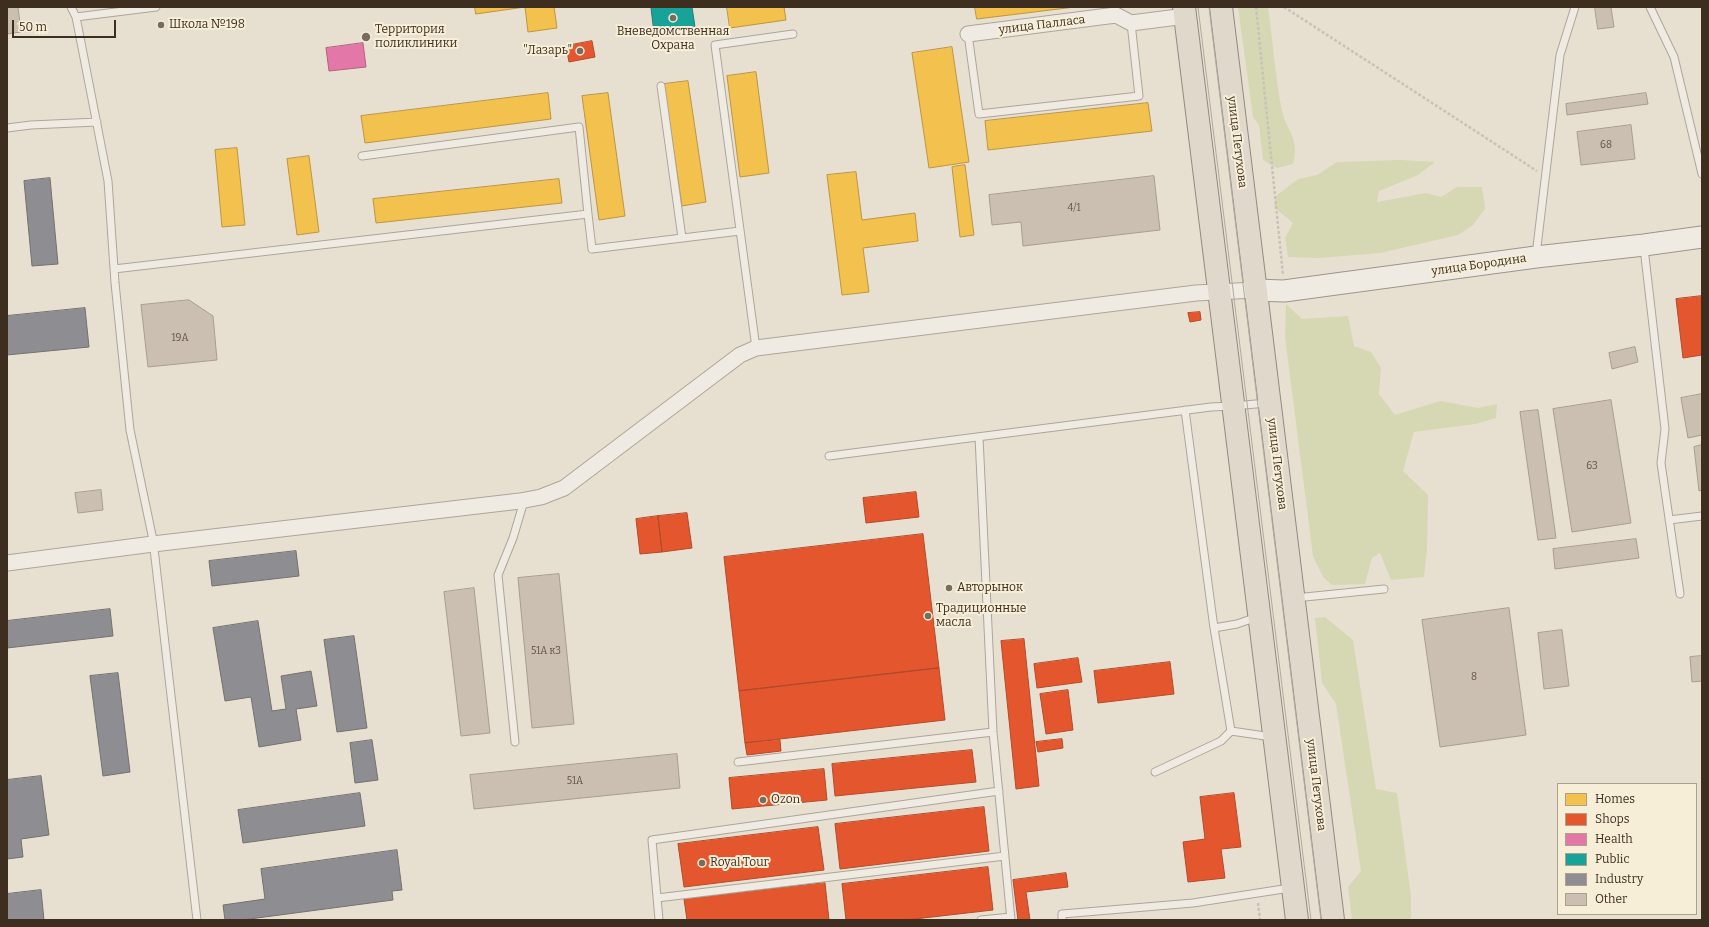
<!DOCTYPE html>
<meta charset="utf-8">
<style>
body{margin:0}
#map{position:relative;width:1709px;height:927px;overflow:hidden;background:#e7e0d1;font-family:Bitter,serif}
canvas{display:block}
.frame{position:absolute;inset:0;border:8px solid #3d2e20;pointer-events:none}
.legend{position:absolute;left:1557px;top:783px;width:140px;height:132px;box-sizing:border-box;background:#f7eed8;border:1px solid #ada18e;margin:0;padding:5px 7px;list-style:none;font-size:12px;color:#3d2e20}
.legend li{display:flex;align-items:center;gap:8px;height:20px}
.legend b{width:20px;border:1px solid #ada18e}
.scale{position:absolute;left:12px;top:20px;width:104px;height:18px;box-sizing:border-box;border:2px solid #3d2e20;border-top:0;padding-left:5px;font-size:12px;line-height:14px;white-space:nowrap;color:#3d2e20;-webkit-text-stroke:3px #f7eed8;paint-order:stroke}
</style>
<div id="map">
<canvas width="1709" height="927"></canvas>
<div class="frame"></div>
<ul class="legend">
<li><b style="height:11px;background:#f2c14e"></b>Homes</li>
<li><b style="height:11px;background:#e4572e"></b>Shops</li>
<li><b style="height:11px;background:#e377a8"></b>Health</li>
<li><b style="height:11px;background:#17a398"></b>Public</li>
<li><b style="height:11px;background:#8d8d92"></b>Industry</li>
<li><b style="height:11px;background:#cbbfb2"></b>Other</li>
</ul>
<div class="scale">50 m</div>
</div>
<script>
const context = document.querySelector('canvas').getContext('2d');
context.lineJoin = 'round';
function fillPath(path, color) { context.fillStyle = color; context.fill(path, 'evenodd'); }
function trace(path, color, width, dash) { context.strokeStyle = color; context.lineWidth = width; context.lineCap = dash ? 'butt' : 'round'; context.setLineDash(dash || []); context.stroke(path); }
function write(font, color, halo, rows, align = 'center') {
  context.font = font + ' Bitter,serif'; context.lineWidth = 4; context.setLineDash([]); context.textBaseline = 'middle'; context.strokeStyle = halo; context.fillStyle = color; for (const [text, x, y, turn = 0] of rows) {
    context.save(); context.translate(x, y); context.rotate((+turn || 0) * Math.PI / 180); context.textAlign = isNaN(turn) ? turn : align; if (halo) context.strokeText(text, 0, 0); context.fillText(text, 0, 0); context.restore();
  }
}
const green = new Path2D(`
 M1238 7H1268C1273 41 1275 77 1282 111 1287 132 1300 138 1293 164L1277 168 1263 160 1259 125 1253 117Z
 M1400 160 1435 162 1418 175 1379 191 1377 202 1426 193 1441 197 1457 187H1482L1485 209 1473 225 1458 235 1380 253 1319 258 1288 257 1285 238 1293 223 1274 207 1276 196 1298 179 1317 175 1337 162Z
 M1286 304 1302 319 1348 316 1354 346 1371 352 1381 368 1379 394 1395 415 1440 401 1478 408 1497 404 1496 418 1475 424 1414 432 1403 471 1428 495 1427 549 1424 577 1391 580 1380 553 1372 558 1365 584 1332 585 1323 577 1313 556 1285 337Z
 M1325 617 1353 640 1376 789 1397 793 1411 896V918L1408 920H1352L1348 887 1361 871 1336 704 1322 683 1315 618Z`);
const homes = new Path2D(`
 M475 7H554L557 28 528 32 525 7 476 14Z
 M727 7H784L786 20 730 28Z
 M975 7H1075L977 19Z
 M952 47 969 162 929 168 912 53Z
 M756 72 769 173 740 177 727 76Z
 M688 81 706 202 682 206 664 84Z
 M548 93 551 119 365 143 361 116Z
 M608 93 625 216 599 220 582 96Z
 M1148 103 1152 131 988 150 985 121Z
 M237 148 245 225 222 227 215 150Z
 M309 156 319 232 297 235 287 159Z
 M965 165 974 235 960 237 952 167Z
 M856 172 862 220 915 213 918 241 863 248 869 292 842 295 827 175Z
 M559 179 562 203 376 223 373 199Z`);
const shops = new Path2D(`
 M592 41 595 57 569 62 566 46Z
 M1702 296V355L1683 358 1676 299Z
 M1200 312 1201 320 1190 322 1188 313Z
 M916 492 919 517 866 523 863 498Z
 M687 513 692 548 662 552 658 516Z
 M658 516 662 552 640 554 636 519Z
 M923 534 939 668 739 691 724 557Z
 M1024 639 1039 786 1016 789 1001 641Z
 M1078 658 1082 682 1037 688 1034 664Z
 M1170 662 1174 694 1098 703 1094 671Z
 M939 668 945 720 745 743 739 691Z
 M1068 690 1073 730 1046 734 1040 694Z
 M1062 739 1063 748 1038 752 1036 742Z
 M780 740 781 751 747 755 745 743Z
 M972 750 976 782 835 796 832 764Z
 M824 769 827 800 732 809 729 778Z
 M1234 793 1241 847 1221 849 1225 878 1188 882 1183 842 1205 839 1200 797Z
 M984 807 989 851 840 869 835 824Z
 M818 827 824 870 684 887 678 844Z
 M988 867 993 910 906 920H846L842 884Z
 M1066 873 1068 887 1026 892 1030 920H1018L1013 880Z
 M825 883 829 920H687L684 899Z`);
const health = new Path2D(`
 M363 43 366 67 329 71 326 48Z`);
const public = new Path2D(`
 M656 7H692L695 27 654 33 651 8Z`);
const industry = new Path2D(`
 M50 178 58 264 32 266 24 181Z
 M85 308 89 347 7 355V316Z
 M296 551 299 576 212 586 209 561Z
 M110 609 113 636 7 648V621Z
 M258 621 272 711 286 709 281 676 311 671 317 706 296 709 301 740 259 747 251 697 225 701 213 628Z
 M354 636 367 728 337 732 324 640Z
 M118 673 130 772 103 776 90 676Z
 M372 740 378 780 355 783 350 743Z
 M41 776 49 835 21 839 23 857 7 859V780Z
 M360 793 365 826 243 843 238 810Z
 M397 850 402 890 392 891 393 900 242 920H225L223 905 265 899 261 869Z
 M41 890 44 920H7V894Z`);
const building = new Path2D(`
 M7 7H18L21 32 7 34Z
 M1595 7H1611L1614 27 1598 29Z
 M1646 93 1648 104 1567 115 1566 104Z
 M1631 125 1635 159 1581 165 1577 132Z
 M1154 176 1160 230 1023 246 1021 222 992 225 989 195Z
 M189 300 213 316 217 360 148 367 141 305Z
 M1635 347 1638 362 1612 369 1609 353Z
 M1702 394V435L1688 438 1681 398Z
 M1611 400 1631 523 1572 532 1553 409Z
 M1538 410 1556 538 1538 540 1520 412Z
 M1702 445V490L1699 491 1694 447Z
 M101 490 103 510 78 513 75 493Z
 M1636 539 1639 558 1555 569 1553 549Z
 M559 574 574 724 532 728 518 578Z
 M474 588 490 733 461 736 444 592Z
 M1509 608 1526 735 1440 747 1422 620Z
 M1562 630 1569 686 1544 689 1538 633Z
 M1702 656V681L1692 682 1690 657Z
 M677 754 680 788 474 809 470 775Z`);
const path = new Path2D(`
 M1256 7 1283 275
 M1284 7 1537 171
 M1258 903 1260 920`);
const service = new Path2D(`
 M71 7 76 17 156 7
 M1650 7 1674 57 1702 174
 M76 17 108 181 115 283 130 430 153 540 197 920
 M968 34 979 114 1139 96 1131 23
 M661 86 682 238
 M7 128 31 125 97 122
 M588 214 592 249 740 231
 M1644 248 1665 429 1661 463 1680 594
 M1536 255 1560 55 1575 7
 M114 269 588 214 579 127 362 156
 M756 348 715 45 793 34
 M1185 410 1214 628
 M979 437 993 732 1011 920
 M829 456 1211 407 1233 406 1267 403
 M1669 520 1702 516
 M1295 598 1384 589
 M1231 731 1272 737
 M515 742 498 575 513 538 524 501
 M738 762 993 732
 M1155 772 1221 741 1231 731 1214 628 1237 624 1257 617
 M657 898 1005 856
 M659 920 652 840 999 791
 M981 920 1011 917
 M1062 920V914L1193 903 1290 888`);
const minor = new Path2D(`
 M968 34 1116 15 1131 23 1186 16
 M7 563 153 544 520 501 541 497 564 488 740 355 756 348 1196 293 1255 290`);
const secondary = new Path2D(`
 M1255 290 1284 291 1536 257 1644 245 1702 237`);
const trunk = new Path2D(`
 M1184 7 1297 920
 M1221 7 1333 920`);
const tram = new Path2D(`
 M1198 7 1311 920
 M1209 7 1321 920`);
const markers = [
 [673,18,4,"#786c5e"],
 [161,25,4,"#786c5e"],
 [366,37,5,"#786c5e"],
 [580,51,4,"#786c5e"],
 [949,588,4,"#786c5e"],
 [928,616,4,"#786c5e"],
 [763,800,4,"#786c5e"],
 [702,863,4,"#786c5e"]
];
const numberNames = [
 ["68",1606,145],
 ["4/1",1074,208],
 ["19А",180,338],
 ["63",1592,466],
 ["51А к3",546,651],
 ["8",1474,677],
 ["51А",575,781]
];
const poiNames = [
 ["Школа №198",169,25],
 ["Территория",375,30],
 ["поликлиники",375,44],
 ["Вневедомственная",673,32,"center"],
 ["Охрана",673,46,"center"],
 ["\"Лазарь\"",572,51,"right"],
 ["Авторынок",957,588],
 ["Традиционные",936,609],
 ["масла",936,623],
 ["Ozon",771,800],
 ["Royal Tour",710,863]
];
const streetNames = [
 ["улица Палласа",1042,25,-7],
 ["улица Петухова",1237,142,83],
 ["улица Бородина",1479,265,-8],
 ["улица Петухова",1277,464,83],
 ["улица Петухова",1316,785,83]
];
fillPath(green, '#d6d7b3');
fillPath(homes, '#f2c14e');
trace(homes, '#bc9540', 1);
fillPath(shops, '#e4572e');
trace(shops, '#b24b2a', 1);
fillPath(health, '#e377a8');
trace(health, '#b1617f', 1);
fillPath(public, '#17a398');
trace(public, '#228074', 1);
fillPath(industry, '#8d8d92');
trace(industry, '#757070', 1);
fillPath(building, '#cbbfb2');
trace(building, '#a89c90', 1);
trace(service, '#ada599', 9);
trace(minor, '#ada599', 17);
trace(secondary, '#9c958a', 23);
trace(trunk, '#928b80', 24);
trace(path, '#c8c2b9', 2.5, [3, 2]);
trace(service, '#efebe3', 7);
trace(minor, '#efebe3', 15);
trace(secondary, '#efebe3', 21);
trace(trunk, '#e0d9cb', 22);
trace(tram, '#afaaa2', 1);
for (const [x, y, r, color] of markers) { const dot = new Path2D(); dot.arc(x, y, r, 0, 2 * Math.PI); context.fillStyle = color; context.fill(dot); trace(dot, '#f7eed8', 1.5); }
write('10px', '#605244', null, numberNames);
write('12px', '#3d2e20', '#f7eed8', poiNames, 'left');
write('12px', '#3d2e20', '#f7eed8', streetNames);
</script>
